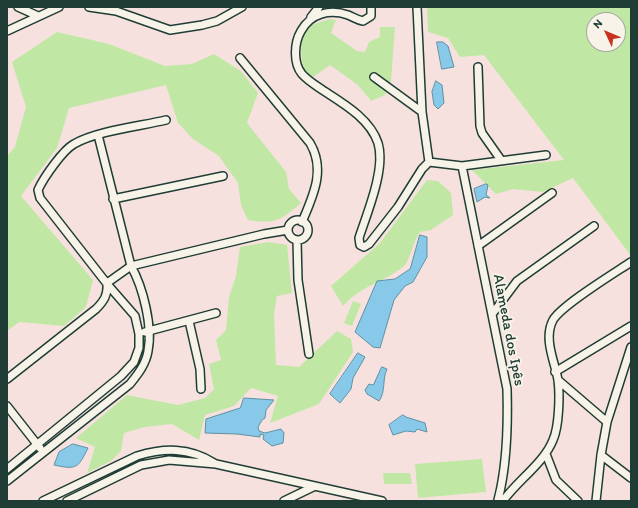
<!DOCTYPE html>
<meta charset="utf-8">
<style>
body{margin:0}
#map{position:relative;width:638px;height:508px;overflow:hidden;background:#f6e1df;font-family:Itim,sans-serif}
canvas{display:block}
.frame{position:absolute;inset:0;border:8px solid #1f3d34;pointer-events:none}
.north{position:absolute;left:586px;top:12px;width:40px;height:40px;box-sizing:border-box;background:#f7f3e8;border:1px solid #a1aaa0;border-radius:50%;rotate:314deg;font-size:11px;font-weight:700;line-height:16px;text-align:center;color:#1f3d34}
.north::after{content:'';display:block;margin:auto;width:14px;height:18px;background:#c8321e;clip-path:polygon(50% 0,100% 100%,50% 72%,0 100%)}
</style>
<div id="map">
<canvas width="638" height="508"></canvas>
<div class="frame"></div>
<div class="north">N</div>
</div>
<script>
const context = document.querySelector('canvas').getContext('2d');
context.lineJoin = 'round';
function fillPath(path, color) { context.fillStyle = color; context.fill(path, 'evenodd'); }
function trace(path, color, width, dash) { context.strokeStyle = color; context.lineWidth = width; context.lineCap = dash ? 'butt' : 'round'; context.setLineDash(dash || []); context.stroke(path); }
function write(font, color, halo, rows, align = 'center') {
  context.font = font + ' Itim,sans-serif'; context.lineWidth = 4; context.setLineDash([]); context.textBaseline = 'middle'; context.strokeStyle = halo; context.fillStyle = color; for (const [text, x, y, turn = 0] of rows) {
    context.save(); context.translate(x, y); context.rotate((+turn || 0) * Math.PI / 180); context.textAlign = isNaN(turn) ? turn : align; if (halo) context.strokeText(text, 0, 0); context.fillText(text, 0, 0); context.restore();
  }
}
const green = new Path2D(`
 M427 7H631V256L573 178 543 192 513 189 496 194 472 170 564 160 484 55 460 57 448 38 428 32ZM594 20H618V44H594Z
 M329 19 336 20 331 33 357 51 365 52 369 42 380 37V27H395L391 81 385 95 371 101 358 85 330 65 312 78 303 68 300 40 312 25Z
 M57 32 109 44 165 66 192 64 214 54 241 71 258 93 247 123 286 172 289 189 301 203C280 221 276 224 248 220L241 205 238 183 219 156 193 139 178 123 166 85 69 108 57 148 21 196 93 280 86 307 64 326 19 322 7 331V156L15 147 26 107 12 62Z
 M427 180 438 181 451 193 453 215 431 230 420 232C413 241 410 262 403 267 382 283 362 285 343 306L331 286 380 243Z
 M269 242 287 245 292 293 277 296 274 314 276 365 299 367 337 331 351 339 353 352 319 404 270 423 278 396 251 388 234 406 205 415 199 440 172 424 145 427 124 433 121 451 111 461 87 473 95 447 76 438 127 395 178 405 205 398 214 389 209 364 221 360 216 340 226 330 229 297 236 276 240 247Z
 M353 301 361 304 352 326 344 323Z
 M482 459 486 492 418 498 415 464Z
 M383 473H410L412 484H384Z`);
const water = new Path2D(`
 M437 42H443L448 46 454 67 442 69Z
 M436 81 442 85 444 103 438 109 434 105 432 92Z
 M486 184 488 185 486 195 490 198 485 197 477 202 474 189Z
 M420 235 427 237V257L413 282 405 286 394 300 380 348 373 347 355 332 377 281 395 279 410 269Z
 M358 353 365 357 353 378 351 389 340 403 330 394Z
 M382 367 387 369C382 379 386 392 379 401L367 394 365 390 369 384 373 385Z
 M244 398 274 400 266 410 265 418 262 420 258 427 259 431 265 433 281 429 284 433 283 443 272 446 263 439 264 435 260 434V437L237 434 205 433 206 419 240 408Z
 M403 415 406 417 425 423 427 432 417 429 415 432 406 431 393 435 389 425Z
 M73 444 88 448C78 468 77 470 54 465L59 452Z`);
const minor = new Path2D(`
 M18 7 38 16
 M89 7 116 11 170 30 202 25 217 21 242 7
 M371 7V16L363 21C357 20 353 17 348 15 330 9 311 13 301 31 294 43 293 63 302 74 308 81 317 86 324 91 344 104 370 119 378 143 386 169 367 213 359 238L360 245 364 247 369 244 398 207 422 169 429 162
 M417 7 422 112 429 162 462 166 546 155
 M311 17 319 7
 M7 31 59 7
 M240 58 310 143C326 170 313 196 302 222
 M478 67 480 126 482 133 501 160
 M374 77 422 112
 M462 166 507 389C508 424 507 466 498 500
 M113 199 223 176
 M288 230a10 10 0 1 1 20 0a10 10 0 1 1-20 0Z
 M297 240 298 280 309 354
 M478 246 552 193
 M493 313 517 281 594 226
 M189 321 200 369 201 389
 M145 332 216 313
 M555 372 631 326
 M7 379 96 309C104 301 108 295 107 283L131 266 264 234 288 230
 M558 380 607 422
 M7 406 40 448
 M546 454 556 480 578 501
 M601 455 631 478
 M7 469 121 376 134 362 139 348V334L135 316 108 285 40 198 38 190C44 177 63 150 74 144 96 131 141 126 166 120
 M7 481 130 384C138 374 146 364 148 351 153 327 143 287 131 266L98 135
 M43 501 137 456C164 448 189 447 214 463
 M67 501 141 465 169 460 216 464 382 501
 M284 501 313 487
 M503 501C517 481 544 463 553 440 559 427 560 395 558 380 555 362 543 339 553 320 562 305 613 274 631 262
 M596 501 601 455 607 422 631 347`);
const streetNames = [
 ["Alameda dos Ipês",508,330,79]
];
fillPath(green, '#c0e8a4');
fillPath(water, '#88c9e9');
trace(water, '#5e91a1', 1);
trace(minor, '#1f3d34', 10);
trace(minor, '#f7f3e8', 7);
write('15px', '#1f3d34', '#f7f3e8', streetNames);
</script>
